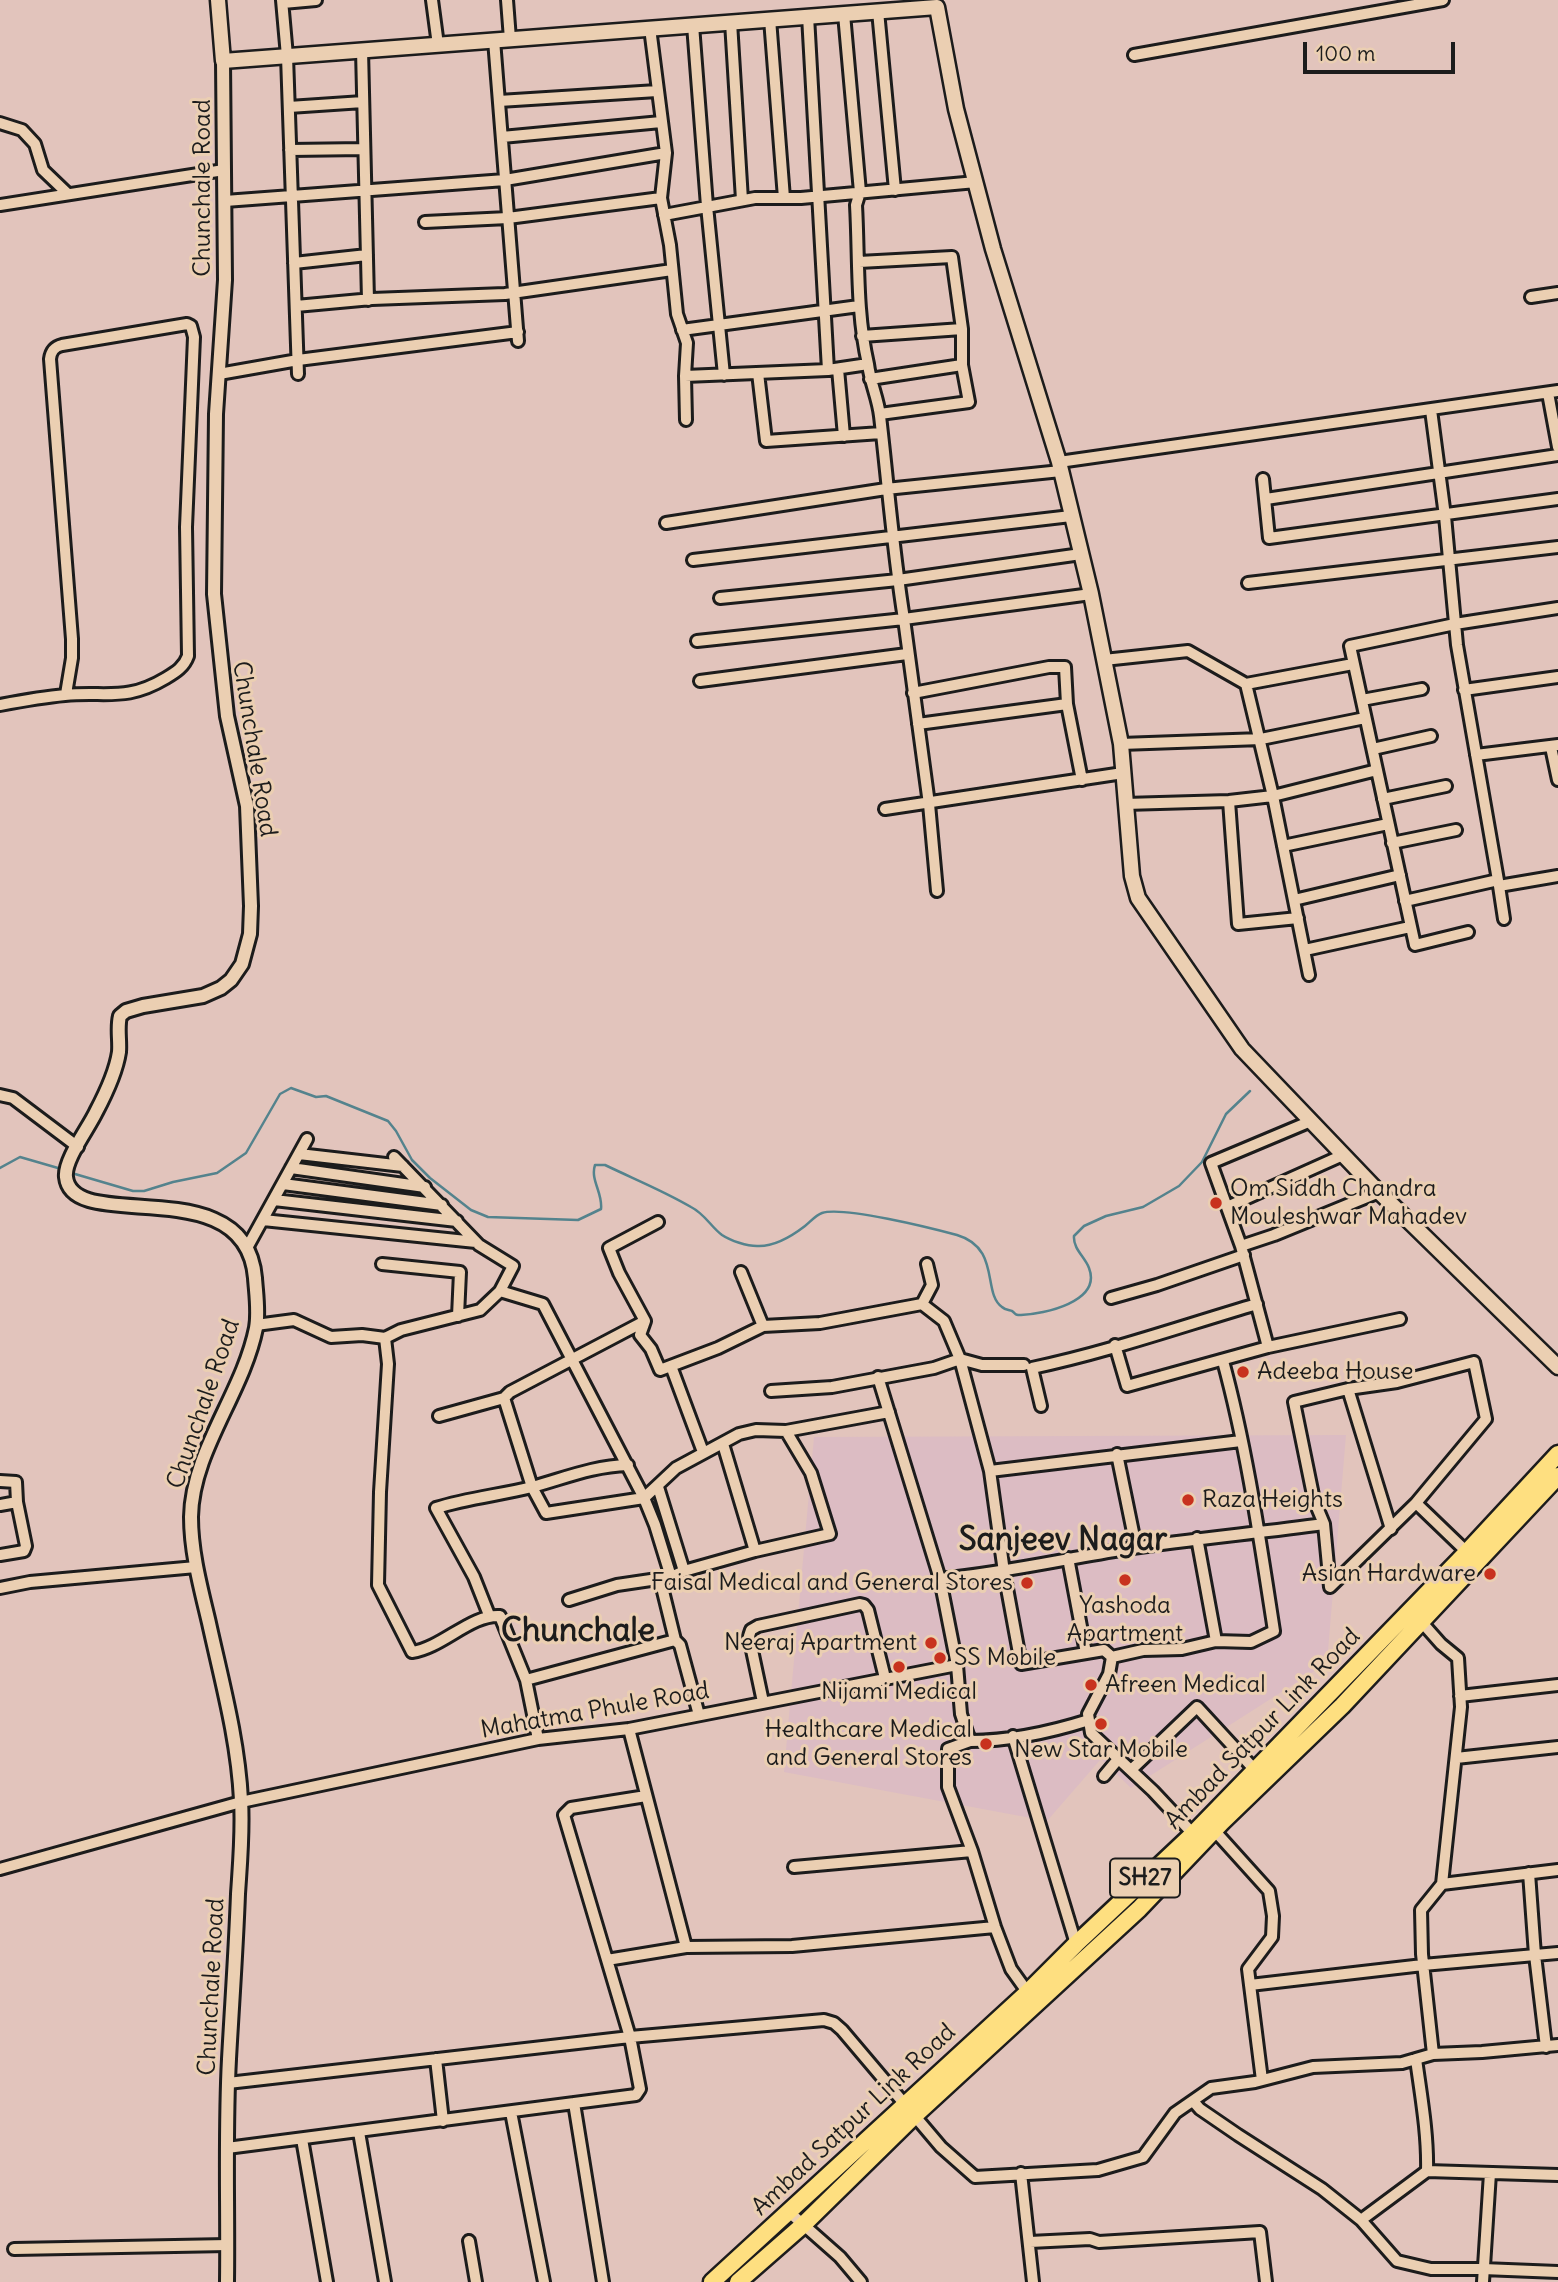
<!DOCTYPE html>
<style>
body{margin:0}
#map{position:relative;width:1558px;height:2282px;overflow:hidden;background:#e2c4bc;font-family:Delius,sans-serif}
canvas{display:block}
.scale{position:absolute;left:1303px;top:42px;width:152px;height:32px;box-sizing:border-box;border:4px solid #1c1c1c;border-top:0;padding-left:9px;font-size:21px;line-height:24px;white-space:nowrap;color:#1c1c1c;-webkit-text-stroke:5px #ebcfb2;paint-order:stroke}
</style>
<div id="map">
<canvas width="1558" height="2282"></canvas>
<div class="scale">100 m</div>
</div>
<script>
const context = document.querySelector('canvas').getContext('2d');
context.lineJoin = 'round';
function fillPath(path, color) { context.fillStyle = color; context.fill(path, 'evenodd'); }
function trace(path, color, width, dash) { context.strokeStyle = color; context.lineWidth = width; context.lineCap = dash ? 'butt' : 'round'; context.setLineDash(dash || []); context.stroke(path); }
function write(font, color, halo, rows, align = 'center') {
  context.font = font + ' Delius,sans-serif'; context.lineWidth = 6; context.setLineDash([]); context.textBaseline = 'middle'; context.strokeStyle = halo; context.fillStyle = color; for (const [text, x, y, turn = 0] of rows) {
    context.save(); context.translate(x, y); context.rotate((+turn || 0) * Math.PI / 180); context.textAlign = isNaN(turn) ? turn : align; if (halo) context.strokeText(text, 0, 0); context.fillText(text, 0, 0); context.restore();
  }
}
const built = new Path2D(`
 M1346 1435 1327 1663 1131 1788 1101 1759 1047 1821 784 1772 814 1437Z`);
const stream = new Path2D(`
 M0 1168 20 1157 58 1168
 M75 1174 133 1191H144L173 1182 217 1173 246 1153 280 1094 291 1088 316 1097 326 1096 388 1121 396 1131 412 1160 430 1178 471 1210 488 1217 578 1220 601 1209C603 1193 590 1180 595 1165H605C634 1179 664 1191 691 1207 705 1214 711 1227 722 1235 731 1241 747 1246 757 1246 774 1247 792 1236 805 1226 810 1222 816 1215 822 1213 843 1206 931 1228 957 1235 1001 1248 982 1293 1002 1307 1005 1310 1009 1310 1012 1311 1017 1315 1015 1315 1021 1315 1044 1314 1102 1302 1089 1268 1085 1257 1073 1249 1074 1236L1084 1226 1106 1216 1143 1207 1179 1186 1202 1162 1226 1114 1250 1091`);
const minor = new Path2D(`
 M282 0 287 56 298 374
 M432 0 438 45
 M507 0 510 39
 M283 3 316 0
 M878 11 895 190
 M844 14 860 192 856 205C859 258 856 312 868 364
 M808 16 828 370
 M770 19 784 198
 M731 22 742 200
 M693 25 707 206 724 375
 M650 28 666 153 661 198 670 245 677 314 687 343 685 376 828 370 868 364C870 382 878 398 880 416 888 484 893 551 904 619L1091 594
 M494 40 518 341
 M362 50 368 300
 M1134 55 1443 0
 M499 101 657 91
 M289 107 363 102
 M0 123 22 130 35 144 43 170 68 194
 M502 137 661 122
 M290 150 364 149
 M225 201 505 180 666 153
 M0 205 224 170
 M664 215 755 198H801L976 182
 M425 222 508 218 661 198
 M859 262 952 257 962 329V365L969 402 880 414
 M294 263 367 255
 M1531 297 1558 293
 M296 306 372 299 505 294 672 270
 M682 330 859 306
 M862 336 962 329
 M838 369 844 436
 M758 373 766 441 881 433
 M219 374 298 360 518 332
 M685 376 686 420
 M870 379 962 365
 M1548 393 1558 447
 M1431 410 1445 516 1457 645 1499 886
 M1059 462 1558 391
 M1263 479 1269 538 1558 499
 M1266 499 1558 455
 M666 523 886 489 1061 471
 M693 560 1071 516
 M1248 583 1558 547
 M720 598 898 580 1081 554
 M697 641 904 619 929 804 937 891
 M1104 660 1188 651 1246 684 1273 796 1309 975
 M700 681 907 654
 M1246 684 1353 664
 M1464 690 1558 677
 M913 693 1049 667H1065L1067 704 1082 780
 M1362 700 1422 689
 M0 705C21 701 43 697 65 695 106 691 126 702 166 678 176 672 184 667 188 656L186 527 194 337 191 326 187 324 62 345C54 347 51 351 50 359L72 639V658L66 694
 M918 724 1067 704
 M1121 744 1261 739 1365 718
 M1551 747 1558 780
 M1373 749 1431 736
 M1476 755 1558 745
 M1383 799 1446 786
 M1229 801 1238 924 1298 918
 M1125 804 1229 801 1273 796 1377 770
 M885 809 1123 773
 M1392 843 1456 830
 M1283 846 1388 824
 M1294 900 1400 875
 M1405 901 1498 880
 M1504 919 1499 886 1558 876
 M1468 932 1415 945 1350 646 1455 624 1558 608
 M1305 950 1410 927
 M0 1095 13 1098 78 1147
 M299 1154 403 1166
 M291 1168 425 1187
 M283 1184 442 1205
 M274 1200 457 1221
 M1227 1207 1343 1155
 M263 1220 476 1242
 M658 1222 609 1248 619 1273 645 1321 640 1335 651 1349 660 1370 718 1348 763 1326 820 1323 922 1304 944 1321 960 1359 982 1365H1024
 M248 1246 307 1139
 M1241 1246 1211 1163 1311 1121
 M382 1264 460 1272 458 1316
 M741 1272 763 1326
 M500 1291 543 1304 644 1498 655 1525 671 1577
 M1111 1298 1157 1285 1244 1255
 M922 1304 932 1285 927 1264
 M256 1325 294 1320 331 1337 362 1335 385 1338 388 1364 380 1492 378 1585 412 1652C442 1648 471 1614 500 1616L526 1680 538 1739
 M385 1338 401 1330 480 1310 500 1291 513 1266 479 1245 394 1157
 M1115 1345 1127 1386 1268 1347 1241 1246 1274 1235 1379 1192
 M1268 1347 1400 1319
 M671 1366 703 1452
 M878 1377 940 1579
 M1348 1389 1391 1529
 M771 1391 832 1387 934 1368 960 1359 990 1471
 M504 1398 532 1487 546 1513 644 1498 676 1468 739 1434 756 1430 786 1431 889 1412
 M1041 1406 1032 1368C1108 1352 1182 1326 1257 1304
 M439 1416 504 1398 510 1392 645 1321
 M723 1444 755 1551
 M1117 1454 1136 1547
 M0 1481 16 1482 17 1502 0 1505
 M658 1487 684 1571
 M1416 1503 1486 1419 1474 1362 1397 1382 1348 1389 1294 1402 1314 1500 1324 1524 1330 1587 1416 1503 1470 1555
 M1197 1538 1216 1641
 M0 1555 24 1551 26 1546 17 1502
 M1068 1558 1086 1653
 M660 1579 675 1640 680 1645 699 1715
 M0 1588 30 1582 196 1567
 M569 1600 617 1585 671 1577 684 1571 755 1551 830 1534 811 1473 786 1431
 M489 1615 474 1577 436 1508C468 1498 500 1495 532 1487 565 1478 593 1466 628 1465
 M1418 1618 1441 1644 1458 1658 1461 1707 1442 1884 1421 1910 1422 1954 1433 2054 1482 2052 1558 2045
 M1112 1657 1104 1650 1021 1664 1004 1572 990 1471 1241 1441
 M526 1680 675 1640
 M1460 1696 1558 1685
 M763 1702 749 1636 751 1630 758 1626 860 1604 864 1605 868 1610 885 1678
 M629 1729 686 1947
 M1013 1736 1076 1944
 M970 1741C1010 1741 1051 1732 1089 1720
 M1456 1758 1558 1747
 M1131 1770 1197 1707 1254 1769
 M1104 1776 1119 1758
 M1214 1830 1269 1891 1273 1916 1272 1937 1248 1969 1262 2080
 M1197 1838 1153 1791 1091 1733 1088 1714 1109 1674 1112 1657 1143 1650 1182 1649 1216 1641 1251 1642 1274 1631C1260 1541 1247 1449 1223 1361
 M794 1867 972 1851
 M0 1869 241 1802 538 1739 629 1729 957 1665
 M1529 1873 1535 1955 1546 2047
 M1442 1884 1558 1870
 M607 1960 686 1947 792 1946 995 1927
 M1250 1985 1423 1965 1558 1953
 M1031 1997 1011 1969 995 1927 972 1851 948 1787V1749L970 1741 961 1714 957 1665 940 1579C1003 1573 1064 1559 1126 1549 1192 1539 1258 1533 1324 1524
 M436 2059 443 2121
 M1416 2059C1421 2096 1428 2134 1427 2171
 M228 2083 630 2037 824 2020 834 2023 842 2030 941 2147 975 2177 1098 2170 1143 2157 1175 2113 1211 2088 1255 2082 1313 2067 1402 2063 1433 2054
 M1193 2101 1200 2109 1238 2135 1322 2189 1361 2220 1397 2261 1431 2269H1483L1558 2272
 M574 2103 603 2282
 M511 2112 544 2282
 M359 2132 385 2282
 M302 2139 327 2282
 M227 2148 636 2095 640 2089 630 2037 564 1815 571 1808 646 1796
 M1021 2173 1033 2282
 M789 2212 840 2257 861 2282
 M1361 2220 1427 2171 1558 2175
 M469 2241 476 2282
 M1030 2242 1090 2239 1099 2242 1260 2232 1266 2282
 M14 2249 228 2245
 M1483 2282 1490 2173`);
const tertiary = new Path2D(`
 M223 61 225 280 216 414 214 594 227 716 247 806 251 906 250 934 242 964 231 980 221 988 203 996 143 1006 126 1011 120 1016C117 1028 120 1040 119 1052 116 1072 105 1095 96 1112 88 1129 64 1160 66 1177 72 1236 246 1167 255 1278 256 1293 259 1312 256 1328 243 1393 192 1451 191 1517 191 1553 201 1589 209 1623 222 1682 238 1740 241 1800 243 1831 240 1863 238 1894 236 1949 232 2004 229 2059 225 2133 228 2208 227 2282`);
const secondary = new Path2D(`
 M218 0 223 61 937 7 956 109 993 249 1059 462 1091 594 1121 744 1132 876 1138 898 1242 1049 1373 1186 1558 1367`);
const primary = new Path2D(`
 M712 2282 1027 1993 1076 1944 1193 1834 1467 1552 1558 1454
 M738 2282 803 2225 914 2116 1139 1909 1222 1822 1342 1706 1558 1476`);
const markers = [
 [1216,1203,7,"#c8321e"],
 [1243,1372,7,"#c8321e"],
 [1188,1500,7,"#c8321e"],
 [1490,1574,7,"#c8321e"],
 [1125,1580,7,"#c8321e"],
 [1027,1583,7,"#c8321e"],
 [931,1643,7,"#c8321e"],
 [940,1658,7,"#c8321e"],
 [899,1667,7,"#c8321e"],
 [1091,1685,7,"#c8321e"],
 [1101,1724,7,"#c8321e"],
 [986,1744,7,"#c8321e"]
];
const shields = [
 [1145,1878,70]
];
const shieldNames = [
 ["SH27",1145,1878]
];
const streetNames = [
 ["Chunchale Road",203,188,-90],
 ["Chunchale Road",254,749,81],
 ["Chunchale Road",204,1404,-71],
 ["Mahatma Phule Road",595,1711,-10],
 ["Ambad Satpur Link Road",1263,1729,-46],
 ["Chunchale Road",212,1987,-87],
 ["Ambad Satpur Link Road",854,2120,-43]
];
const poiNames = [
 ["Om Siddh Chandra",1230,1189],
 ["Mouleshwar Mahadev",1230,1217],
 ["Adeeba House",1257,1372],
 ["Raza Heights",1202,1500],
 ["Asian Hardware",1476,1574,"right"],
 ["Faisal Medical and General Stores",1013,1583,"right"],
 ["Yashoda",1125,1606,"center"],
 ["Apartment",1125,1634,"center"],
 ["Neeraj Apartment",917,1643,"right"],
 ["SS Mobile",954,1658],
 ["Afreen Medical",1105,1685],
 ["Nijami Medical",899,1692,"center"],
 ["Healthcare Medical",972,1730,"right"],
 ["and General Stores",972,1758,"right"],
 ["New Star Mobile",1101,1750,"center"]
];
const districtNames = [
 ["Sanjeev Nagar",1063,1541],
 ["Chunchale",578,1632]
];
fillPath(built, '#dcbcc3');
trace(stream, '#54838d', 2.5);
trace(minor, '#1c1c1c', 16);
trace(tertiary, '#1c1c1c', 18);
trace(secondary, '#1c1c1c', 19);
trace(primary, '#1c1c1c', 21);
trace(minor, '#ebcfb2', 10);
trace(tertiary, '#ebcfb2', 12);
trace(secondary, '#ebcfb2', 14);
trace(primary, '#fedf80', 16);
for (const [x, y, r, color] of markers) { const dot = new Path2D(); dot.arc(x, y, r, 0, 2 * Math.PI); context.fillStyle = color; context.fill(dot); trace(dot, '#ebcfb2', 2.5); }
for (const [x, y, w] of shields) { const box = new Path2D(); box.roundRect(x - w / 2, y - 19.5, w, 39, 5); context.fillStyle = '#ebcfb2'; context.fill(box); trace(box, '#1c1c1c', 2); }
write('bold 23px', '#1c1c1c', null, shieldNames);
write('24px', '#1c1c1c', '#ebcfb2', streetNames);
write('24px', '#1c1c1c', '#ebcfb2', poiNames, 'left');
write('bold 32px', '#1c1c1c', '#ebcfb2', districtNames);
</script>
